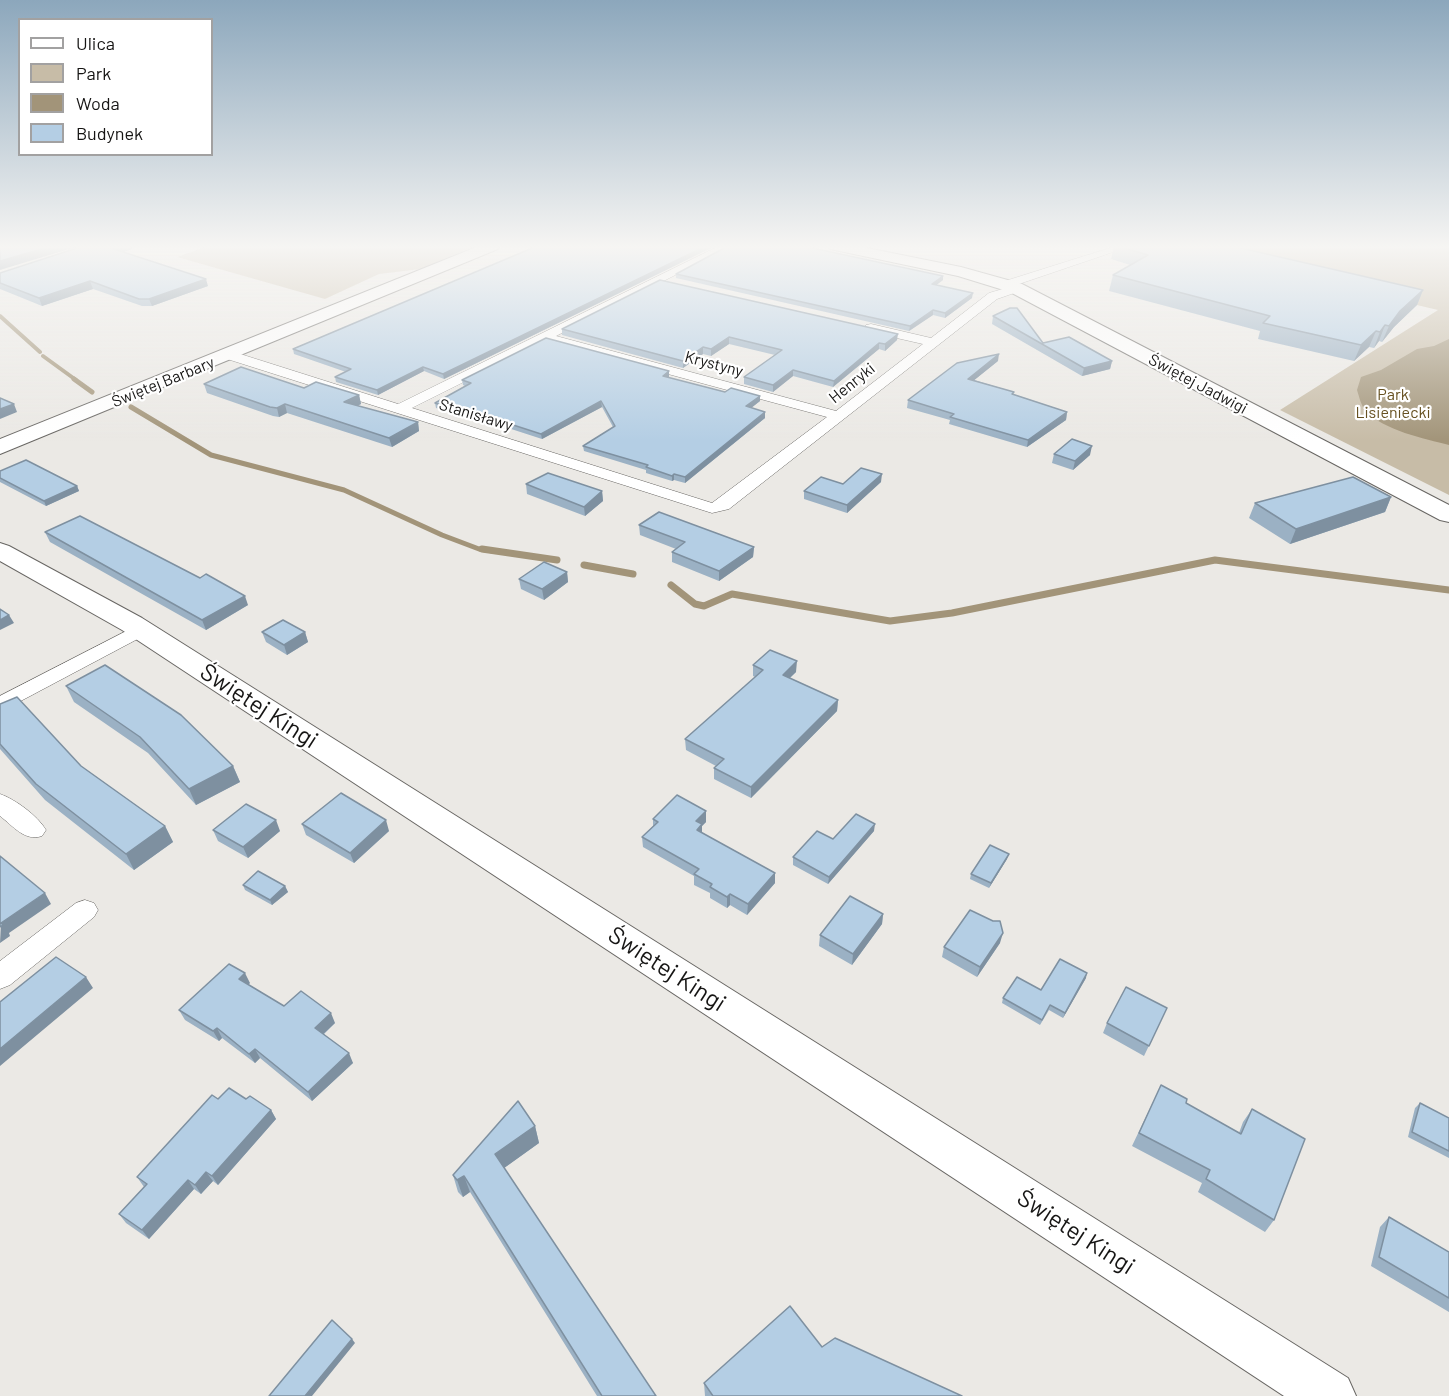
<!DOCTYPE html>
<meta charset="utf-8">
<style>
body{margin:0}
#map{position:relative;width:1449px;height:1396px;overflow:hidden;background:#ebe9e5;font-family:Barlow,sans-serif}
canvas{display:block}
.legend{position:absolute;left:18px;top:18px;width:195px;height:138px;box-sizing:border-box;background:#fff;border:2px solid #a2a1a1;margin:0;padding:8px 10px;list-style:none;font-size:18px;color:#161514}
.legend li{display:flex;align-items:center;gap:12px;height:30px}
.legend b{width:30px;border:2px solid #a2a1a1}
</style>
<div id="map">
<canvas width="1449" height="1396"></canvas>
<ul class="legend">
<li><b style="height:8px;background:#fff"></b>Ulica</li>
<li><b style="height:16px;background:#c7bca7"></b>Park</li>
<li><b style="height:16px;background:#a29479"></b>Woda</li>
<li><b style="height:16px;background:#b4cee4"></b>Budynek</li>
</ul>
</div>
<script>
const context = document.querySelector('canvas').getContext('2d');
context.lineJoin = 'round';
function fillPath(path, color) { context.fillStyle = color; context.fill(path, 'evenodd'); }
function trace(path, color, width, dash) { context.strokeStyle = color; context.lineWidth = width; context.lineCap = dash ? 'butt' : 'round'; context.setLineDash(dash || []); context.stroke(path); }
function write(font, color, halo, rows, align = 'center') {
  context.font = font + ' Barlow,sans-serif'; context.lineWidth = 4.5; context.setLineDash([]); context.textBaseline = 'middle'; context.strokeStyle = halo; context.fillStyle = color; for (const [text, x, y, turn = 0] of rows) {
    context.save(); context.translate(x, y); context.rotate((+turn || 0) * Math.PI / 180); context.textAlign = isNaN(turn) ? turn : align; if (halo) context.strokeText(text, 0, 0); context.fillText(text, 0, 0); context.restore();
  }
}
const green = new Path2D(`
 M208 246H475L421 269 379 274 325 299 177 257Z
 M1167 246H1449V495L1280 410 1438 310Z`);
const water = new Path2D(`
 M1449 339V445C1425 439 1383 430 1366 411 1361 406 1359 396 1357 390L1361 377 1381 370 1417 349 1434 346Z`);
const streamFar2 = new Path2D(`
 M0 316 40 352
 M43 356 76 380`);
const streamFar1 = new Path2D(`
 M74 379 92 392
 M131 407 211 455 344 490 442 535 479 549 493 551`);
const stream = new Path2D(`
 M482 549 557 560
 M584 565 633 574
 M671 585 695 604 704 606 732 594 890 621 952 613 1215 560 1449 590`);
const street = new Path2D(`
 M719 246H732L556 336 836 411 923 344 866 331 865 328 866 325 871 324 931 338 989 293 1006 288 1000 284 1002 282 1116 246H1131L1016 285 1022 288 1020 291 997 299 729 509 712 513 224 358 222 355 229 351 234 352 398 404ZM546 341 827 417 712 503 412 408Z
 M140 624 147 626 150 630 147 634 0 712V696Z
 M0 794C15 799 38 816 46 830L42 836C25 842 13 826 0 816Z
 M85 900 94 903 98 910 94 917 10 985 0 989V961L76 903Z`);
const secondary = new Path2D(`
 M479 246H500L498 249 0 454V439Z
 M828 246H857L961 267 1022 284 1449 505V522L1440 520 1010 292 958 276 830 249Z
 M0 543 9 546 142 618 1348 1378 1356 1396H1284L122 630 0 561Z`);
const wall = new Path2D(`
 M537 246H715L444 379 424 371 378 395 336 382 335 377 346 372 294 354 293 349Z
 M1114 246H1232L1423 290 1417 305 1394 327 1382 342 1379 341 1374 348 1369 347 1354 361 1258 339 1260 331 1109 291 1113 275 1130 265 1111 259Z
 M132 249 124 252 208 286 152 306H142L93 289 42 306 0 289V273Z
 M676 274 943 280 936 285 972 298 945 318 933 315 909 331 676 278Z
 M993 316 1043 343 1112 361 1110 369 1082 376 992 324Z
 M562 329 897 340 885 351 879 349 833 387 793 376 773 392 744 384V377L775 355 729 344 711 356 703 354 683 368 562 335Z
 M998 361 974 380 1014 392 1013 394 1067 412 1066 420 1027 447 949 424 950 420 907 408 908 400Z
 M669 377 668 378 760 401 751 408 765 418 685 483 674 480 672 481 646 473V470L584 451 583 446 613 427 602 407 542 439 471 416 470 419 436 408 435 403 465 386 463 385 462 380Z
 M204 384 304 388 359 395 361 404 357 406 418 422 419 431 392 447 287 413 279 417 273 416 207 393Z
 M1054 454 1090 455 1073 470 1052 463Z
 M0 471 77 486 79 491 46 506 0 482Z
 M881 482 847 513 804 499V491Z
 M526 484 602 491 603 501 585 516 527 494Z
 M1391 497 1385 512 1290 544 1249 518 1255 503Z
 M639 525 754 547 753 557 719 581 672 562V552L676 549 640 535Z
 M45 532 248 605 206 630 50 542Z
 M567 572 568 582 544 600 521 589 519 579Z
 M262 632H305L308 642 287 655 266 642Z
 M753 665 796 672 790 678 838 700 837 711 751 798 714 779V768L716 766 686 750 685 739 755 677 753 676Z
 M66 686 233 766 240 782 196 805 148 753 74 702Z
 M0 704 81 766 165 826 173 842 134 870 45 800 0 749Z
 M706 811V822L702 826V833L775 873V883L747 915 730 905 727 908 710 898V893L694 885V876L643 847 642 837 653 826V819Z
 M302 824 389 831 354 863 306 835Z
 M213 830 280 831 248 858 218 841Z
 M874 831 828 884 793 865V857L833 839Z
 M1007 859 989 888 970 879 971 874Z
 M243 885 285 886 288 892 272 905 245 890Z
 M883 914 882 924 852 965 819 946 820 935Z
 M1000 943 977 977 942 957 944 947Z
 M1086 978 1063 1018 1049 1010 1040 1025 1002 1003 1003 998 1041 990Z
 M250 983 248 985 284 1006 335 1023 324 1034 353 1063 312 1101 260 1058 255 1063 222 1038 219 1041 185 1020 179 1010Z
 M1167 1008 1144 1056 1103 1033 1107 1023Z
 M1161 1085 1186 1103 1239 1133 1243 1122 1252 1109 1274 1220 1265 1232 1198 1192 1202 1183 1132 1146Z
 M218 1099H246L271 1110 276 1119 218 1185 213 1181 201 1194 194 1189 149 1239 126 1223 119 1214 144 1187 137 1177Z
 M1420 1103 1449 1118V1158L1408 1137 1415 1108Z
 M535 1126 539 1143 504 1168 656 1396H597L470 1192 463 1197 458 1192 453 1175Z
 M1389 1217 1449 1252V1312L1371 1266 1380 1227Z
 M822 1347 962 1396H705L704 1383Z`);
const shadedWall = new Path2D(`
 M52 246H79L0 270V261Z
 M118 246H131L132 249 114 255 111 248Z
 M706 246H715L444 379 443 374Z
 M943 276V280L931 289 932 284Z
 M206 279 208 286 152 306 149 299Z
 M90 281 93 289 42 306 39 298Z
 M1423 290 1417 305 1394 327 1382 342 1389 326 1400 311Z
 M973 293 972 298 945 318V313Z
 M933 310V315L909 331 910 326Z
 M1385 325 1379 341 1374 348 1380 332Z
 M1376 331 1369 347 1354 361 1361 345Z
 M898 334 897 340 885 351V344Z
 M729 337V344L711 356V349Z
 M879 343V349L833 387 834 381Z
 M703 347V354L683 368V361Z
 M999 354 998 361 967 386 968 379Z
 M1112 361 1110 369 1082 376 1084 368Z
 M423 367 424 371 378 395 377 390Z
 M793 370V376L773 392V385Z
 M669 371V377L663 381V376Z
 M359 395 361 404 346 411 344 402Z
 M760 396V401L746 412V406Z
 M601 401 602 407 542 439 541 434Z
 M14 404 17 412 0 419V409Z
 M285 404 287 413 279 417 277 408Z
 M765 412V418L685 483V477Z
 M1067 412 1066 420 1027 447 1028 440Z
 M418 422 419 431 392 447 389 438Z
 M1092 446 1090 455 1073 470 1075 461Z
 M674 474V480L672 481V476Z
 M882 474 881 482 847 513V505Z
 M77 486 79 491 46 506 44 501Z
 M602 491 603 501 585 516 584 507Z
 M1391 497 1385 512 1290 544 1296 529Z
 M754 547 753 557 719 581V571Z
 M567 572 568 582 544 600 542 589Z
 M245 596 248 605 206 630 202 620Z
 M9 615 14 623 0 630V620Z
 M305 632 308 642 287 655 284 645Z
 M797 661 796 672 782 685 783 675Z
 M838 700 837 711 751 798V787Z
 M233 766 240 782 196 805 189 789Z
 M706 811V822L702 826V835L697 840 696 821Z
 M276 820 280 831 248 858 243 847Z
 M386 820 389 831 354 863 350 853Z
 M875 824 874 831 828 884 829 877Z
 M165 826 173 842 134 870 126 854Z
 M1009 854 1007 859 989 888 991 883Z
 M775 873V883L747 915 748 904Z
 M285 886 288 892 272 905 270 900Z
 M45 893 51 904 9 933 10 936 0 943 1 923Z
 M730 894V905L727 908V897Z
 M883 914 882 924 852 965 853 954Z
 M1003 933 1000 943 977 977 980 967Z
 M245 973 250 983 244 989 239 979Z
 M1087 973 1086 978 1063 1018 1065 1013Z
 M86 977 93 988 0 1066V1049Z
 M331 1013 335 1023 320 1037 315 1028Z
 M217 1028 222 1038 219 1041 213 1031Z
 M255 1049 260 1058 255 1063 249 1054Z
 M349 1053 353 1063 312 1101 308 1092Z
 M271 1110 276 1119 218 1185 212 1176Z
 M535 1126 539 1143 500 1171 495 1154Z
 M206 1172 213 1181 201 1194 195 1185Z
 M464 1176 470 1192 463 1197 457 1180Z
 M188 1180 194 1189 149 1239 142 1230Z
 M352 1339 355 1343 312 1396H305Z`);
const building = new Path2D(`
 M0 246H52L0 261Z
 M83 246H118L111 248 206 279 149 299H139L90 281 39 298 0 283V273Z
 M537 246H706L443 374 423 367 377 390 335 377 351 369 293 349Z
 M728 246H803L943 276 932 284 973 293 945 313 933 310 910 326 676 274Z
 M1118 246H1232L1423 290 1400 311 1389 326 1385 325 1380 332 1376 331 1361 345 1263 323 1270 316 1113 275 1148 255Z
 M660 280 898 334 885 344 879 343 834 381 793 370 773 385 744 377 782 350 729 337 711 349 703 347 683 361 562 329Z
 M1010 308H1017L1043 343 1069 337 1112 361 1084 368 993 316Z
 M546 338 669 371 663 376 725 392 731 388 760 396 746 406 765 412 685 477 674 474 672 476 646 467 648 465 583 446 615 426 601 401 541 434 470 411 469 414 435 403 471 383 462 380Z
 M999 354 968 379 1014 392 1012 394 1067 412 1028 440 950 417 954 414 908 400 957 363Z
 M241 367 304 388 316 382 359 395 344 402 418 422 389 438 285 404 277 408 270 407 204 384Z
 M0 398 14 404 0 409Z
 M1072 439 1092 446 1075 461 1054 454Z
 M26 460 77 486 44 501 0 478V471Z
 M861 468 882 474 847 505 804 491 821 477 843 484Z
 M548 473 602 491 584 507 526 484Z
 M1353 477 1391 497 1296 529 1255 503Z
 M659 512 754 547 719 571 672 552 685 542 639 525Z
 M80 516 200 578 206 574 245 596 202 620 45 532Z
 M544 562 567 572 542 589 519 579Z
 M0 609 9 615 0 620Z
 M283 620 305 632 284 645 262 632Z
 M770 650 797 661 783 675 838 700 751 787 714 768 724 759 685 739 763 670 753 665Z
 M105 665 181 715 233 766 189 789 140 737 66 686Z
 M17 697 81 766 165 826 126 854 36 784 0 744V704Z
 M341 793 386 820 350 853 302 824Z
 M677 795 706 811 696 821 702 824 697 830 775 873 748 904 730 894 727 897 710 887 712 884 694 874 699 869 642 837 658 822 653 819Z
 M246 804 276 820 243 847 213 830Z
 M856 814 875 824 829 877 793 857 817 831 833 839Z
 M990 845 1009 854 991 883 971 874Z
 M0 856 45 893 1 923 3 925 0 927Z
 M258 871 285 886 270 900 243 885Z
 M850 896 883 914 853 954 820 935Z
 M970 910 993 921H1000L1003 933 980 967 944 947Z
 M56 957 86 977 0 1049V1002Z
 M1060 959 1087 973 1065 1013 1050 1005 1042 1020 1003 998 1017 977 1041 990Z
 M229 964 245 973 239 979 284 1006 301 991 331 1013 315 1028 349 1053 308 1092 255 1049 249 1054 217 1028 213 1031 179 1010Z
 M1126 987 1167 1008 1149 1046 1107 1023Z
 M1161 1085 1187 1099 1186 1103 1241 1134 1252 1109 1305 1139 1274 1220 1206 1179 1210 1170 1139 1133Z
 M229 1088 246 1099 250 1096 271 1110 212 1176 206 1172 195 1185 188 1180 142 1230 119 1214 147 1184 137 1177 212 1095 218 1099Z
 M518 1101 535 1126 495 1154 656 1396H602L464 1176 457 1180 453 1175Z
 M1420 1103 1449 1118V1151L1412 1132Z
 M1389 1217 1449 1252V1298L1379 1257Z
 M790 1306 822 1347 835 1338 962 1396H713L704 1383Z
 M332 1320 352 1339 305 1396H269Z`);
const farStreetnames = [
 ["Krystyny",714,364,15],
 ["Świętej Barbary",163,382,-22],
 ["Henryki",852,383,-39],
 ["Świętej Jadwigi",1198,384,28],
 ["Stanisławy",476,415,17]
];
const farParknames = [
 ["Park",1393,395],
 ["Lisieniecki",1393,413]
];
const nearStreetnames = [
 ["Świętej Kingi",259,706,33],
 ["Świętej Kingi",667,969,33],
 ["Świętej Kingi",1076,1232,33]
];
fillPath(green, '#c7bca7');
fillPath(water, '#a29479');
trace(streamFar2, '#a29479', 4);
trace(streamFar1, '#a29479', 5);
trace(stream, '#a29479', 7);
trace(street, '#686663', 1);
trace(secondary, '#686663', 2);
fillPath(street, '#fff');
fillPath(secondary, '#fff');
fillPath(wall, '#9bb1c4');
fillPath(shadedWall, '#7e90a0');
fillPath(building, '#b4cee4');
trace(building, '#7e90a0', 1.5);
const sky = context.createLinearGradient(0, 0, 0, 441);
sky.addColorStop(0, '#8ca7bc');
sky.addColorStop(0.56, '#f6f5f3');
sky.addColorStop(1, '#f6f5f300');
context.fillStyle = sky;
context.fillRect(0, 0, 1449, 441);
write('16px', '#161514', '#fff', farStreetnames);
write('16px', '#675121', '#fff', farParknames);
write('24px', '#161514', '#fff', nearStreetnames);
</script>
